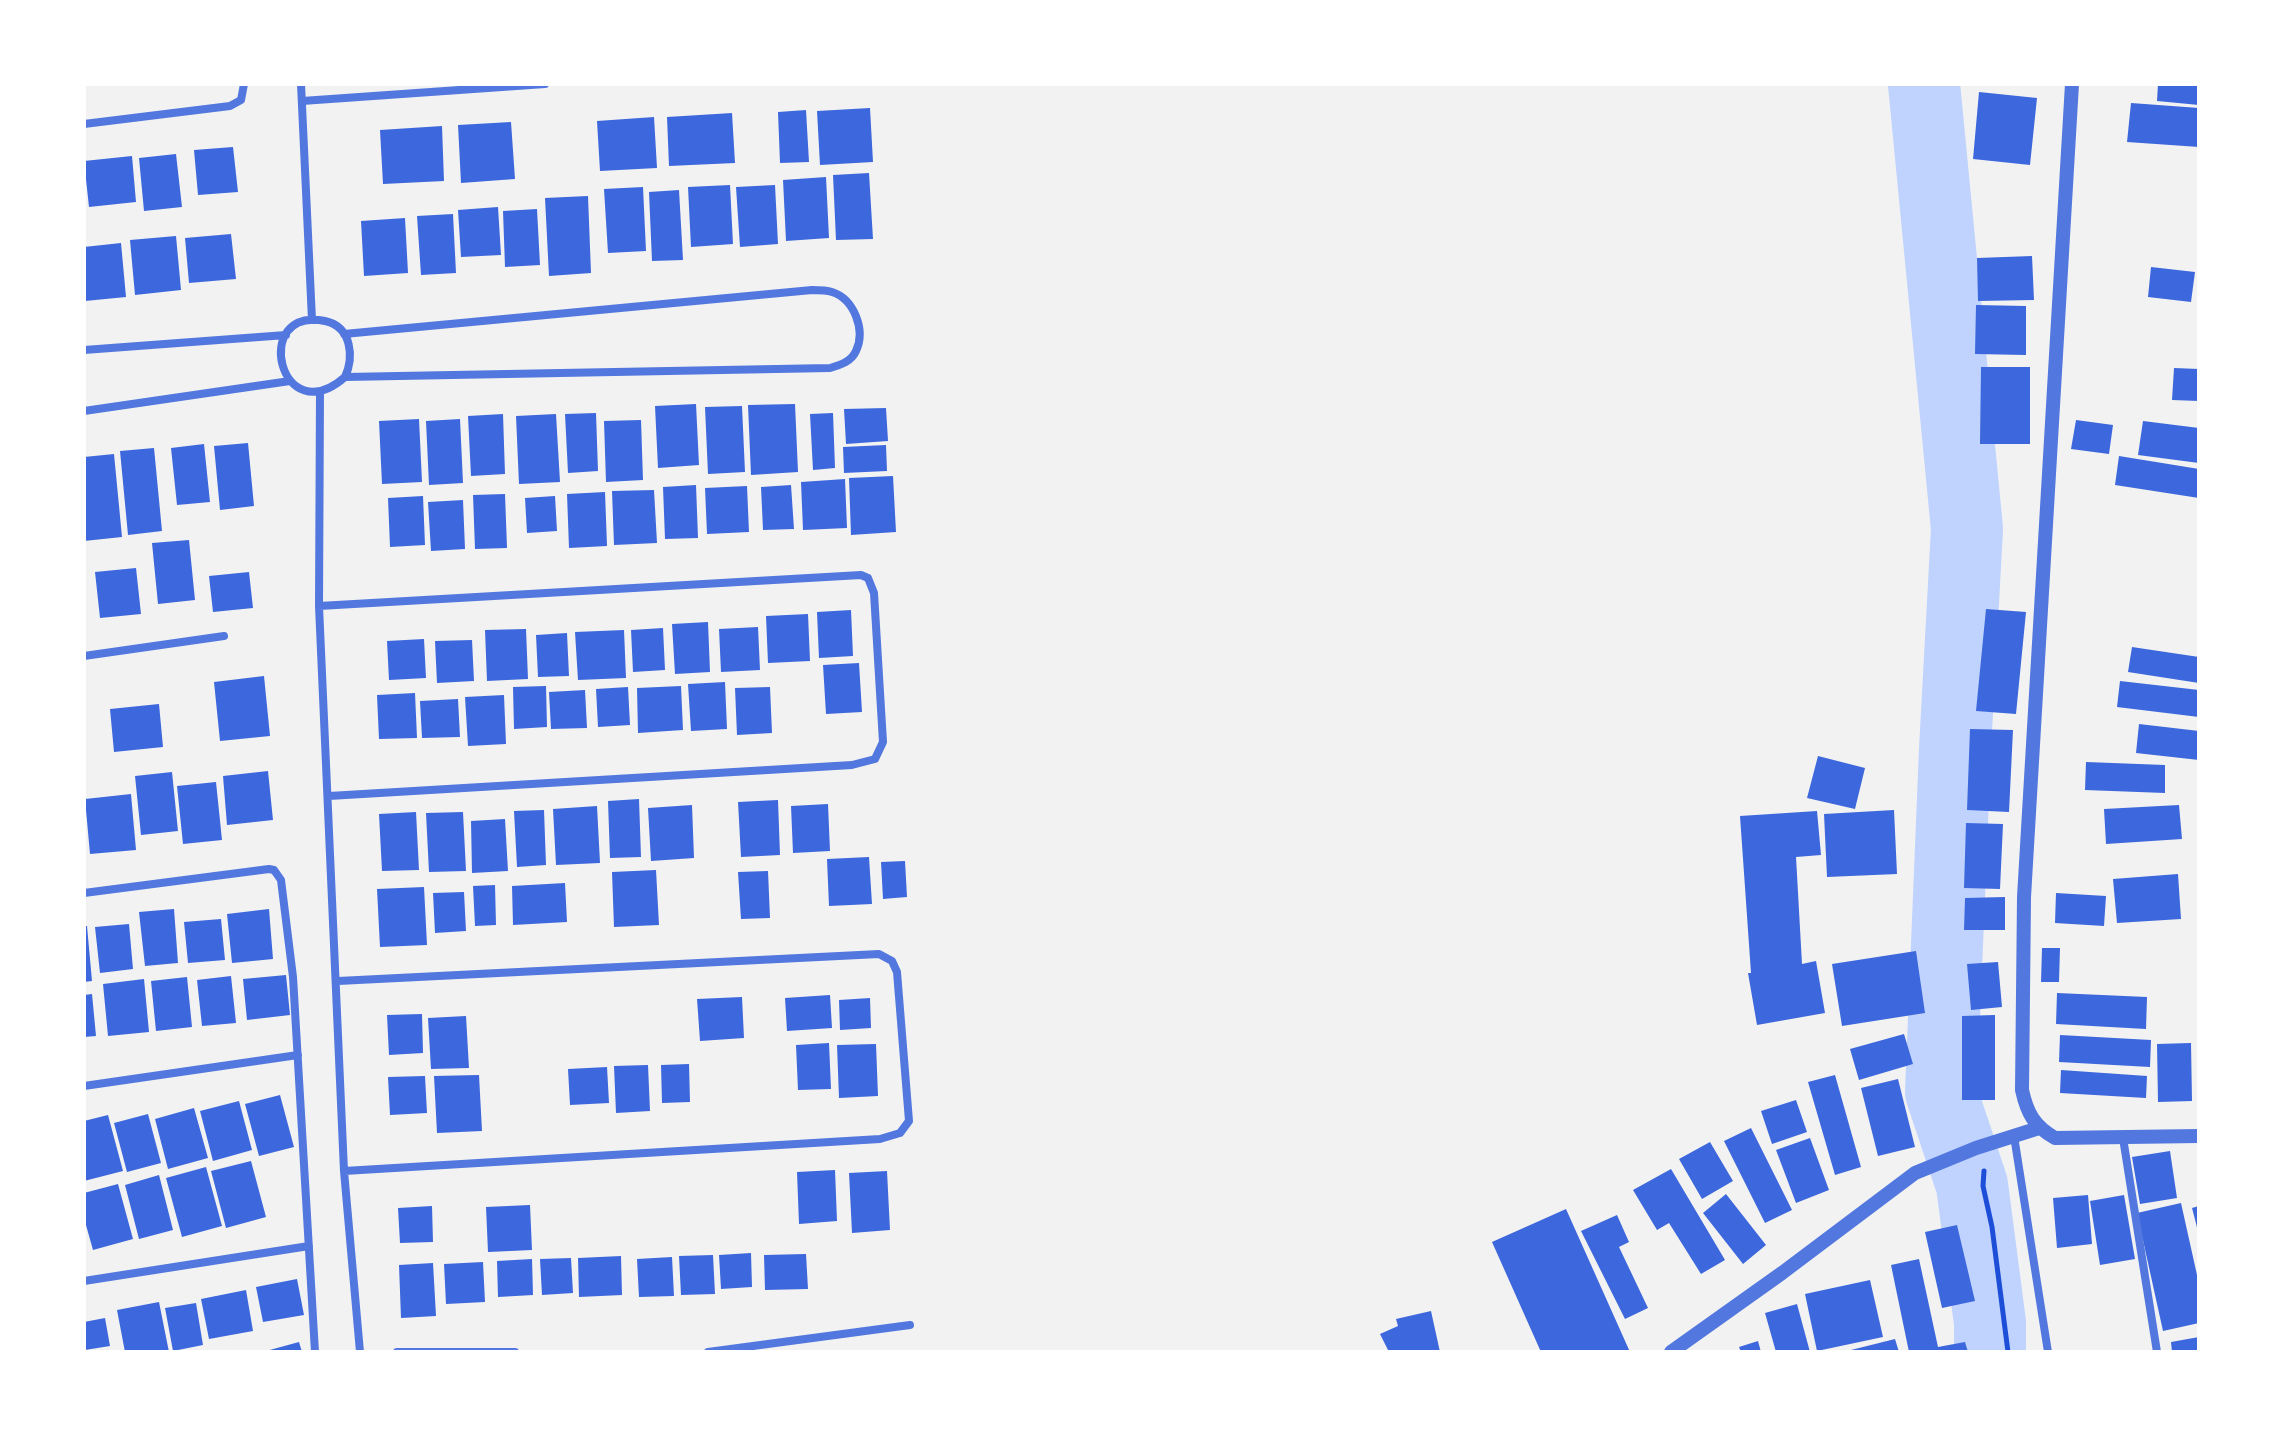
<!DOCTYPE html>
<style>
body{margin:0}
#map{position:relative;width:2283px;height:1436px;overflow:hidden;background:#f2f2f2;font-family:Poppins,sans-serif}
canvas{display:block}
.frame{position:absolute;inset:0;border:86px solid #fff;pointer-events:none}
</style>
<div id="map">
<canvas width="2283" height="1436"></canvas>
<div class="frame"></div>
</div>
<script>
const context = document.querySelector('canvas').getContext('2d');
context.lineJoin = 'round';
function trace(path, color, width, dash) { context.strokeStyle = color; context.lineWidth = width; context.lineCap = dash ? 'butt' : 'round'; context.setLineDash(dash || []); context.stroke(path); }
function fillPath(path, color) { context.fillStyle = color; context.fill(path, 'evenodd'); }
const river = new Path2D(`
 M1924 84 1967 529 1955 749 1941 1092 1972 1185 1990 1323V1352`);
const building = new Path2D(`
 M2158 84H2199V105L2157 101Z
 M1979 92 2037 98 2030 165 1973 159Z
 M2131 103 2199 108V147L2127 142Z
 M870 108 873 162 820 165 817 111Z
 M806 110 809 162 780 163 778 112Z
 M732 113 735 163 669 166 667 117Z
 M654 117 657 168 600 171 597 121Z
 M511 122 515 179 461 183 458 125Z
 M442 126 444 181 383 184 380 130Z
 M233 147 238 192 198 195 194 150Z
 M176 154 182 207 144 211 139 158Z
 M132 156 136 202 89 207 84 161Z
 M869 173 873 239 836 240 833 175Z
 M826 177 829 238 786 241 783 180Z
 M730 185 733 244 691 247 688 187Z
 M775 185 778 244 740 247 736 187Z
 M643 187 646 251 608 253 604 189Z
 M679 190 683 260 652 261 649 192Z
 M588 196 591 273 549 276 545 198Z
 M498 207 501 255 461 257 458 210Z
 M537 209 540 265 505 267 503 211Z
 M453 214 456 273 421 275 417 216Z
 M405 218 408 273 364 276 361 221Z
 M231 234 236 279 189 283 185 238Z
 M176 236 181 290 135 295 130 240Z
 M121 243 126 297 85 301 84 247Z
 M2032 256 2034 300 1978 301 1977 258Z
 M2151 267 2195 272 2191 302 2148 297Z
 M1976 305 2026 306V355L1975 354Z
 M1981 367H2030V444H1980Z
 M2174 368 2199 369V401L2172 400Z
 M696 404 699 465 658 468 655 406Z
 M795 404 798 472 751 475 748 405Z
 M742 406 745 472 708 474 705 407Z
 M886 408 888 441 846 444 844 409Z
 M596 413 598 471 568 473 565 414Z
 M833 413 835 468 813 470 810 414Z
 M503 414 505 474 471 476 468 416Z
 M556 414 560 482 519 484 516 416Z
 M419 419 422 482 382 484 379 421Z
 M460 419 463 483 429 485 426 421Z
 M641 420 643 480 606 482 604 421Z
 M2076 420 2113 425 2109 454 2071 449Z
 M2143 421 2199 428V463L2138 455Z
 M248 443 254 506 220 510 214 446Z
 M204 444 210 502 177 505 171 448Z
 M886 445 887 471 844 473 843 447Z
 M154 448 162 531 128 535 120 451Z
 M114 454 122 537 84 541V457Z
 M2119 456 2199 469V498L2115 485Z
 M893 476 896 532 851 535 849 478Z
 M845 479 847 528 803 530 801 482Z
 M696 485 698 538 665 539 663 487Z
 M791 485 794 529 763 530 761 487Z
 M747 486 749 532 707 534 705 488Z
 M654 490 657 543 614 545 612 491Z
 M605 492 607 546 569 548 567 494Z
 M505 494 507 548 475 549 473 495Z
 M423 496 425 545 390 547 388 498Z
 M555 496 557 531 527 533 525 498Z
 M463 500 465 549 431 551 428 502Z
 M189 540 195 600 158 604 152 543Z
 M136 568 141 614 100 618 95 572Z
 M249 572 253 608 213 612 209 576Z
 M1986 609 2026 612 2016 714 1976 711Z
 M851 610 853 656 819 658 817 612Z
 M808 614 810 661 768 663 766 616Z
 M708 622 710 672 675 674 672 624Z
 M758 627 760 670 721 672 719 629Z
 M663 628 665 670 633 672 631 630Z
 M526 629 528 679 487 681 485 630Z
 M624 630 626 678 578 680 575 632Z
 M567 633 569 676 538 677 536 635Z
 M424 639 426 678 389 680 387 641Z
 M472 640 474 681 437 683 435 641Z
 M2132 647 2199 657V683L2128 672Z
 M859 663 862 712 826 714 823 665Z
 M264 676 270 736 220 741 214 682Z
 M2120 681 2199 690V717L2117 707Z
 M725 682 727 729 691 731 688 684Z
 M546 686 547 727 514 729 513 687Z
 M681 686 683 730 638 733 637 688Z
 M628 687 630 725 598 727 596 689Z
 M770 687 772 733 737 735 735 688Z
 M585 690 587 728 551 729 549 692Z
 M415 693 417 738 379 739 377 695Z
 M504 695 506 744 468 746 465 697Z
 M458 699 460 737 422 738 420 701Z
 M159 704 163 747 114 752 110 709Z
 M2139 724 2199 731V760L2136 753Z
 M1970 729 2013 730 2009 812 1967 810Z
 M1818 756 1865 768 1855 809 1807 798Z
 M2086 762 2165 765V793L2085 790Z
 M268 771 273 820 227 825 223 776Z
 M172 772 178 831 141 835 135 776Z
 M216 782 222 840 183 844 177 786Z
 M131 794 136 850 90 854 85 799Z
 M639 799 641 857 610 858 608 801Z
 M778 800 780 855 741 857 738 802Z
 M828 804 830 851 793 853 791 806Z
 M692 805 694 858 651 861 648 808Z
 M2179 805 2182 839 2106 844 2104 809Z
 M597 806 600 863 556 865 553 809Z
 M544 810 546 865 517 867 514 811Z
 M1894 810 1897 874 1827 877 1824 814Z
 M1817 811 1821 855 1796 857 1802 964 1816 961 1825 1013 1757 1025 1748 973H1751L1740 816Z
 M416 812 419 870 382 871 379 814Z
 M463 812 466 871 429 872 426 813Z
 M505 819 508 871 472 873 471 821Z
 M1966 823 2003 824 2000 889 1964 888Z
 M869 857 872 904 829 906 827 859Z
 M905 861 907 897 883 899 881 862Z
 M656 870 659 925 614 927 612 872Z
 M768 871 770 918 741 919 738 872Z
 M2178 874 2181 919 2117 923 2113 879Z
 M565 883 567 922 513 925 512 886Z
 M495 885 496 925 475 926 473 886Z
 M424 887 427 945 380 947 377 889Z
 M464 892 466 931 435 933 433 893Z
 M2056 893 2106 896 2104 926 2055 923Z
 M2005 897V930H1964L1965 898Z
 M174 909 178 963 145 966 139 912Z
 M269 909 273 959 232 963 227 914Z
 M221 919 225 960 188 963 184 922Z
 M129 924 133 969 100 973 95 927Z
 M84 926H87L92 981 84 982Z
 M2042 948H2060L2059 982H2041Z
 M1916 951 1925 1013 1842 1026 1832 964Z
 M1998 962 2002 1007 1971 1010 1967 964Z
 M286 975 290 1015 247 1020 243 979Z
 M231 976 236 1023 202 1026 197 980Z
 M187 977 192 1027 156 1031 151 981Z
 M144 979 149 1032 108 1036 103 984Z
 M2057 993 2147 997 2146 1029 2056 1024Z
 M92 994 96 1036 84 1037V995Z
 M830 995 832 1028 787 1031 785 998Z
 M742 997 744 1038 700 1041 697 999Z
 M870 998 871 1028 840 1030 839 1000Z
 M422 1014 423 1053 389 1055 387 1015Z
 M1995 1015V1100H1962V1016Z
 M466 1016 469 1068 431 1069 428 1018Z
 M1904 1034 1913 1064 1859 1080 1850 1049Z
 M2060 1035 2151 1040 2150 1067 2059 1062Z
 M829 1043 831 1089 798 1090 796 1045Z
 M2191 1043 2192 1101 2158 1102 2157 1044Z
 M876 1044 878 1096 839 1098 837 1045Z
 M689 1064 690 1102 662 1103 661 1065Z
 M648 1065 650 1111 616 1113 614 1066Z
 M607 1067 609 1103 570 1105 568 1069Z
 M2061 1070 2147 1076 2146 1098 2060 1093Z
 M479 1075 482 1131 437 1133 434 1076Z
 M1835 1075 1861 1167 1835 1175 1808 1082Z
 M425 1076 427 1113 390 1115 388 1077Z
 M1898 1079 1915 1147 1878 1156 1861 1088Z
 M280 1095 294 1147 259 1156 245 1104Z
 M1796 1100 1807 1132 1772 1144 1761 1111Z
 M239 1101 252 1150 213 1161 200 1111Z
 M194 1108 208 1158 168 1169 155 1119Z
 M148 1114 161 1163 127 1172 114 1123Z
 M108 1115 123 1171 84 1181V1121Z
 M1751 1128 1792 1210 1765 1223 1724 1141Z
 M1810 1138 1829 1190 1796 1203 1776 1150Z
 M1710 1142 1733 1181 1702 1199 1679 1159Z
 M2170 1151 2177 1198 2140 1204 2132 1157Z
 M251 1161 266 1217 226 1228 211 1171Z
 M206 1167 222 1226 182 1237 166 1178Z
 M1671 1169 1725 1260 1701 1274 1669 1223 1657 1230 1633 1190Z
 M835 1170 837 1221 799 1224 797 1172Z
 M887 1171 890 1230 852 1233 849 1173Z
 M159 1175 173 1230 139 1239 125 1185Z
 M118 1184 133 1239 93 1250 84 1218V1193Z
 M1726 1194 1766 1245 1743 1264 1703 1213Z
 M2088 1195 2092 1244 2057 1248 2053 1198Z
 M2124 1195 2135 1259 2100 1265 2090 1201Z
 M2181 1203 2199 1284V1323L2163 1331 2137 1213Z
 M530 1205 532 1250 488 1252 486 1207Z
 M432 1206 433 1242 400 1243 398 1208Z
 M2199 1206V1231H2198L2192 1208Z
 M1566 1209 1630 1352H1541L1492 1242Z
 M1617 1215 1629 1242 1619 1247 1648 1308 1625 1319 1581 1231Z
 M1957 1225 1975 1301 1942 1308 1925 1232Z
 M751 1253 752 1287 721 1289 719 1255Z
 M806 1254 808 1289 765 1290 764 1255Z
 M713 1255 715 1294 681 1295 679 1256Z
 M621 1256 622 1295 579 1297 578 1258Z
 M672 1257 674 1296 639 1297 637 1259Z
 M571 1258 573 1293 542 1295 540 1259Z
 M532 1259 533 1295 498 1297 497 1261Z
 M1919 1259 1938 1347 1965 1342 1968 1352H1909L1891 1265Z
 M483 1262 485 1302 446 1304 444 1264Z
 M433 1263 436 1316 401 1318 399 1265Z
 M297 1279 304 1315 263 1322 256 1287Z
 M1870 1280 1883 1337 1817 1351 1805 1294Z
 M246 1290 253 1331 209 1339 201 1299Z
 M159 1302 169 1352H125L117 1310Z
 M196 1303 203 1345 173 1351 165 1308Z
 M1797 1304 1810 1352H1776L1765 1313Z
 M1431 1311 1440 1352H1389L1380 1334 1398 1326 1396 1319Z
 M105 1318 110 1346 85 1350 84 1322Z
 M2199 1337V1352H2172L2171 1342Z
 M1895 1339 1899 1352H1848L1847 1351Z
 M1758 1341 1761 1352H1741L1739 1347Z
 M299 1342 302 1352H266V1351Z`);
const path = new Path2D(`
 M1984 1171 1983 1186 1992 1227 2008 1352`);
const minor = new Path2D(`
 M301 84 312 320
 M302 101 545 84
 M84 124 230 106 241 100 244 84
 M344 334 812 290C819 290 826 290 832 292 854 299 866 330 856 351 851 362 840 365 830 368L345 377C280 434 250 306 325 321 352 327 354 357 345 377
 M84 350 286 335
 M320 391 319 606 344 1171 360 1352
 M84 411 290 381
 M319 606 861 575 868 578 874 593 883 742 875 759 852 765 329 796
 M84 656 224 636
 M84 893 269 869 274 870 281 880 293 977 315 1352
 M338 981 879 954 892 961 897 972 909 1121 900 1133 880 1139 344 1171
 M84 1086 298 1055
 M2014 1136 2048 1352
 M2123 1138 2157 1352
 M84 1281 309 1246
 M397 1352H515
 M708 1352 910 1325`);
const tertiary = new Path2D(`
 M2072 84 2024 897 2022 1090C2027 1113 2034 1126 2055 1138L2199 1136
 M1671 1352 1782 1273 1915 1173 1976 1148 2039 1128`);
trace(river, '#bfd3fe', 72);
fillPath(building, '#3d67dc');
trace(path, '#1d4ed8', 5);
trace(minor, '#5277de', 8);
trace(tertiary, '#5277de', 14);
</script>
